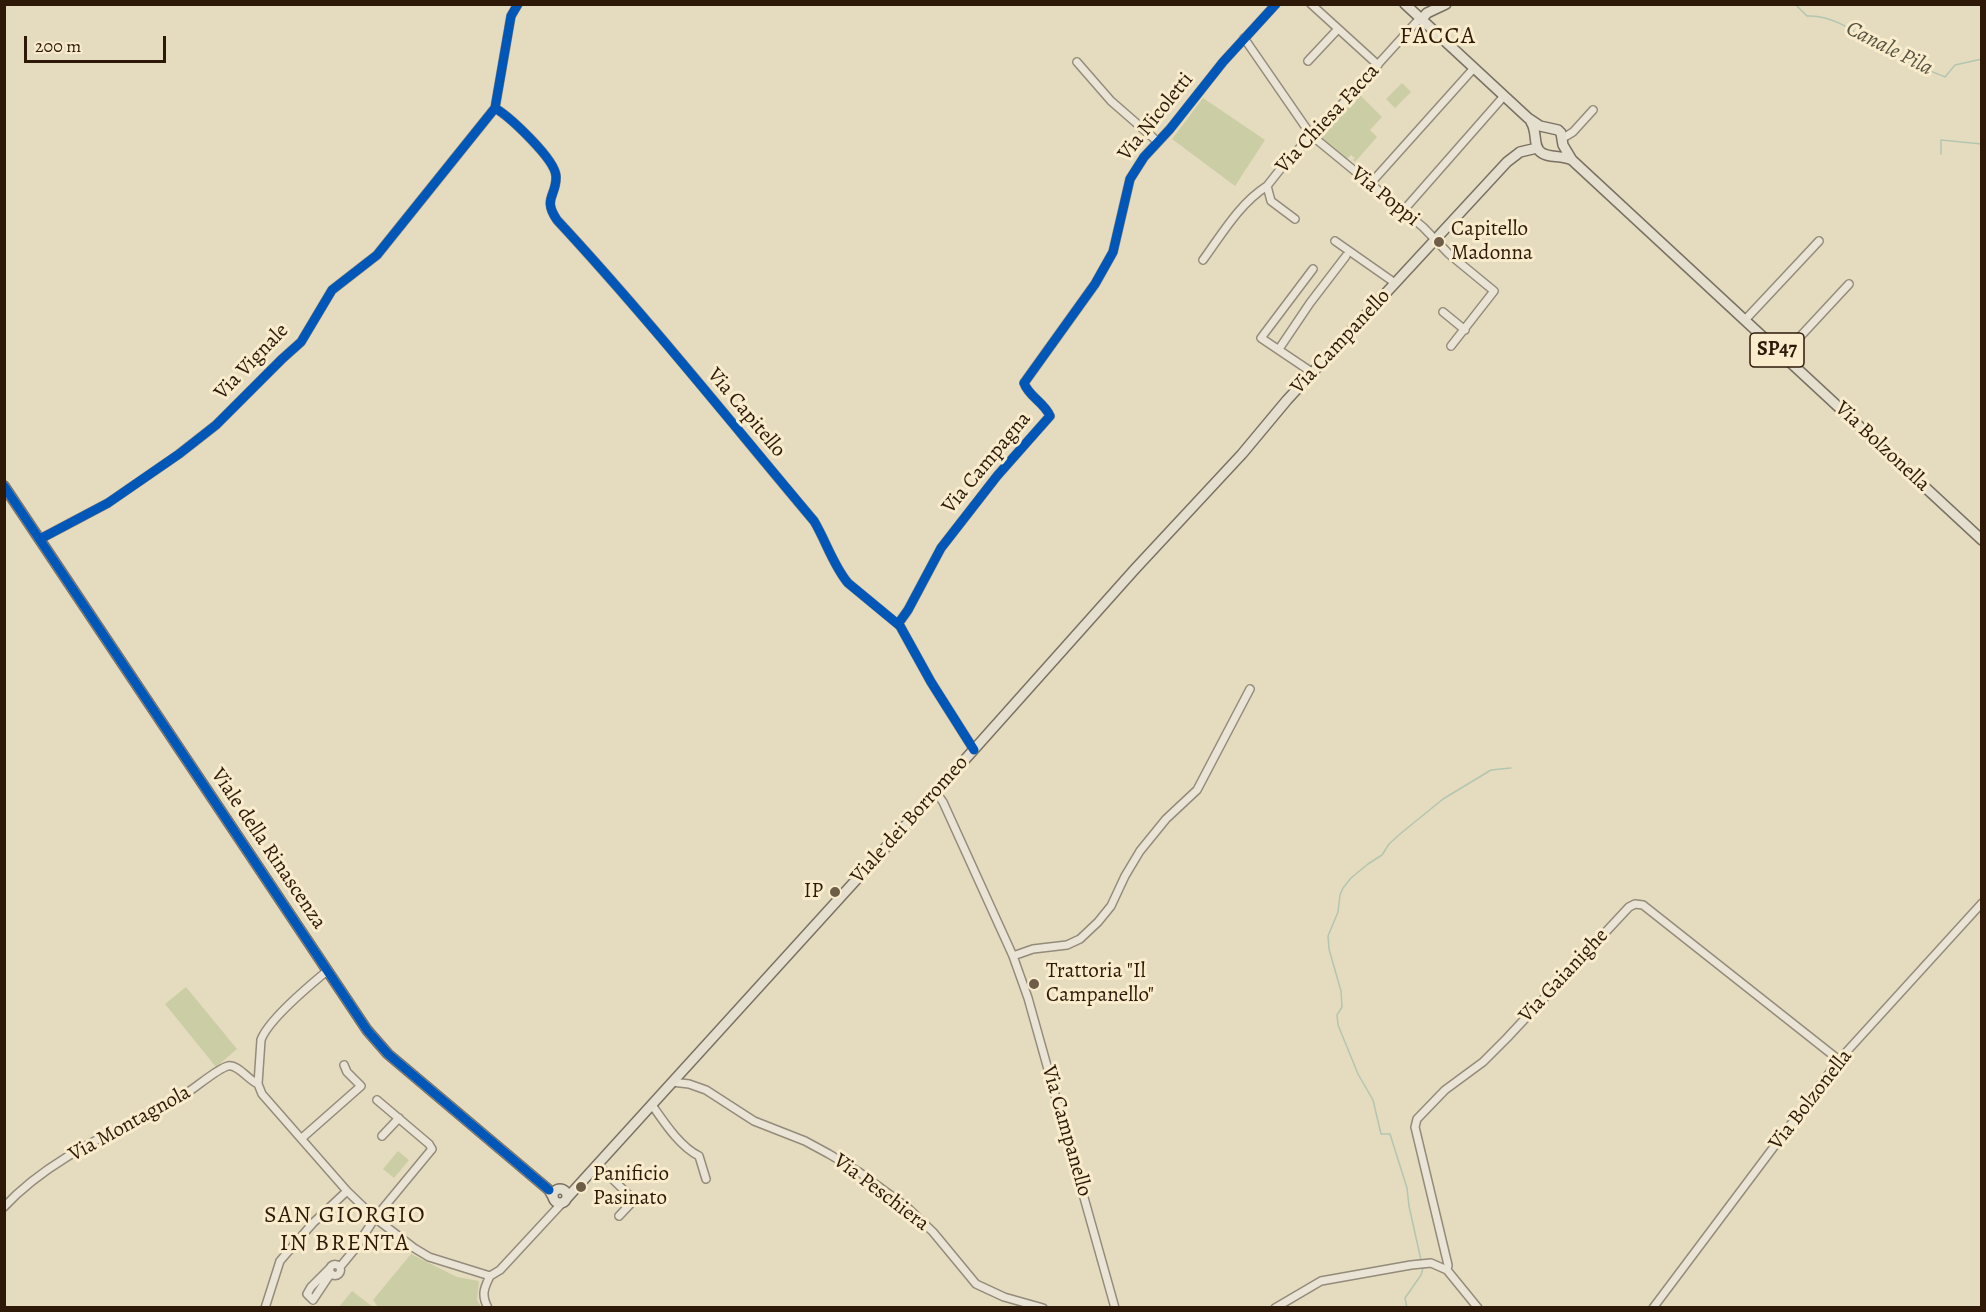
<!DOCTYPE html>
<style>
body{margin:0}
#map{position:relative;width:1986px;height:1312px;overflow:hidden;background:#e5dbbf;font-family:Alegreya,serif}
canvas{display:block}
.frame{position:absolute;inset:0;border:6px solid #2e1909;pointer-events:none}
.scale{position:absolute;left:24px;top:36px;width:142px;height:27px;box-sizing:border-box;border:3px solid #2e1909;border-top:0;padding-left:8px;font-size:18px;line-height:21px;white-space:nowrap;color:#2e1909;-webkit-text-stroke:4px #f8eccc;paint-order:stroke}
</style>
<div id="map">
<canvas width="1986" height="1312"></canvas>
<div class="frame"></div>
<div class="scale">200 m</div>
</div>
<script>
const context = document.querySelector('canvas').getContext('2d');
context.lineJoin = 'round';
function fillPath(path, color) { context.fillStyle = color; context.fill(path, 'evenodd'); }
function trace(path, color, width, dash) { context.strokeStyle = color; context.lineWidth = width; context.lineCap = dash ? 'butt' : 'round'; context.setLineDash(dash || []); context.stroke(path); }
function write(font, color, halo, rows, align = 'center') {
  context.font = font + ' Alegreya,serif'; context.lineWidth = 6; context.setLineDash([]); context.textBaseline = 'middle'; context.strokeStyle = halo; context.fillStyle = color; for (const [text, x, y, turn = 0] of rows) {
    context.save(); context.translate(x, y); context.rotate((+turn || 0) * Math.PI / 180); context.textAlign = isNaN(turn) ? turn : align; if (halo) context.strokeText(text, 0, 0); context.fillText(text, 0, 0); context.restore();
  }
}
const green = new Path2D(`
 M1402 83 1411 92 1395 108 1386 99Z
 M1358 93 1382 117 1370 130 1377 137 1355 162 1353 160 1355 158 1351 155 1346 160 1319 137 1318 134Z
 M1203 98 1265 140 1235 186 1172 139Z
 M186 987 237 1049 216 1067 165 1004Z
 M398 1151 409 1160 394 1178 383 1169Z
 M411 1254 457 1277 479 1281 477 1300 481 1307H378L373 1300Z
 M352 1291 373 1307H339Z`);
const stream = new Path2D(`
 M1795 4 1807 16C1837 14 1863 39 1888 52 1906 62 1926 69 1945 77L1955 65 1982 59
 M1941 154V140L1982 144
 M1421 1260 1409 1206 1407 1188 1390 1134H1381L1373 1100 1358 1074 1338 1025 1337 1015 1342 1007 1341 991 1329 949 1328 936 1338 912 1340 895 1343 888 1351 878 1368 864 1382 855 1389 844 1400 834 1443 799 1491 770 1511 768
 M1407 1308 1405 1298 1421 1275 1423 1268`);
const minor = new Path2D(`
 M1311 4 1378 65
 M1244 38 1311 135 1423 227 1449 254 1494 291 1451 346
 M1308 61 1338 29
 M1077 62 1111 101 1158 142
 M495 108C510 117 555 159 556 176 557 196 542 198 557 220 647 317 729 420 814 521 826 541 833 565 848 583L900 626 931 682 974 750
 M1563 138 1573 132 1593 110
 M1370 184 1474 68
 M1403 211 1504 96
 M1295 219 1271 201 1267 186 1286 162 1332 115 1420 18
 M1335 241 1395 283
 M1203 260C1222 234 1239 204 1267 186
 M1313 269 1261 338 1313 373
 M1443 312 1465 330
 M1745 320 1819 241
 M1279 349 1310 303 1346 256
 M1783 355 1849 284
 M40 539 108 503 179 454 216 425 282 359 301 342 332 290 377 255 495 108 511 16 518 4
 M898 624 908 610 941 548 997 476 1050 416C1044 402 1029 397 1024 383L1095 284 1113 252 1130 179 1144 157 1170 129 1223 62 1276 4
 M936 792 943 802 1013 956 1028 998 1115 1308
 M1013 956 1033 949 1067 945 1080 939 1098 922 1111 906 1125 876 1140 851 1166 819 1197 790 1250 689
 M327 971C310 985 268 1020 261 1040L258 1084 262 1094 347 1191 375 1218 414 1248 429 1257 490 1276 500 1270 563 1202
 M672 1082 689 1084 706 1090 754 1121 805 1141 829 1154 859 1172 908 1208 933 1232 976 1284 1004 1297 1043 1308
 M652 1105C664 1122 680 1147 699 1156L706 1179
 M382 1136 399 1118
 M302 1138 361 1086 347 1072 344 1065
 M597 1164 634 1200 619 1216
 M4 1207C52 1155 122 1129 182 1096 195 1089 216 1069 228 1066 238 1064 248 1080 258 1084
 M329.5 1270a5.5 5.5 0 1 1 11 0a5.5 5.5 0 1 1-11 0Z
 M340 1267 354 1250 375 1218 432 1149 429 1144 377 1100
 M330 1268 311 1287 307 1294 313 1300 331 1273
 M1447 1270 1448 1265 1415 1127 1417 1119 1445 1090 1483 1062 1507 1038 1629 907 1635 904 1643 905 1839 1060
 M265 1308 280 1261 313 1223 347 1191
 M488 1308C481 1295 484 1288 490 1276
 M1275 1308 1321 1281 1411 1265 1431 1263 1447 1270 1478 1308
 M1653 1308 1839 1060 1982 903`);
const major = new Path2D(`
 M1405 4 1528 118 1540 126 1558 130 1561 133 1563 145 1572 160 1982 540
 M1421 20 1427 13 1446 4
 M1531 122C1538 132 1532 147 1542 153 1549 158 1562 155 1572 160
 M4 486 367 1030 388 1054 549 1190 553 1197
 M553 1196a7 7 0 1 1 14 0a7 7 0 1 1-14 0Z
 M567 1198 936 792 1135 569 1242 454 1287 400 1507 162 1520 152 1537 148`);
const cycleway = new Path2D(`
 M495 108C510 117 555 159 556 176 557 196 542 198 557 220 647 317 729 420 814 521 826 541 833 565 848 583L900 626 931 682 974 750
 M4 486 367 1030 388 1054 549 1190
 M40 539 108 503 179 454 216 425 282 359 301 342 332 290 377 255 495 108 511 16 518 4
 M898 624 908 610 941 548 997 476 1050 416C1044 402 1029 397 1024 383L1095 284 1113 252 1130 179 1144 157 1170 129 1223 62 1276 4`);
const markers = [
 [1439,242,6,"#6e5d49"],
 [835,892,6,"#6e5d49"],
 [1034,984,6,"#6e5d49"],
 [581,1187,6,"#6e5d49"]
];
const shields = [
 [1777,350,54]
];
const shieldNames = [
 ["SP47",1777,350]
];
const streetNames = [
 ["Via Nicoletti",1156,117,-51],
 ["Via Chiesa Facca",1328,119,-47],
 ["Via Poppi",1385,197,39],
 ["Via Campanello",1341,342,-47],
 ["Via Vignale",252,362,-46],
 ["Via Capitello",746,413,50],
 ["Via Bolzonella",1882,447,43],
 ["Via Campagna",987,463,-50],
 ["Viale dei Borromeo",910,820,-48],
 ["Viale della Rinascenza",268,849,56],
 ["Via Gaianighe",1564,976,-47],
 ["Via Bolzonella",1811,1100,-52],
 ["Via Montagnola",130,1124,-29],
 ["Via Campanello",1066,1131,74],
 ["Via Peschiera",881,1193,37]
];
const poiNames = [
 ["Capitello",1451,230],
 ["Madonna",1451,254],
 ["IP",823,892,"right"],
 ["Trattoria \"Il",1046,972],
 ["Campanello\"",1046,996],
 ["Panificio",593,1175],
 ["Pasinato",593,1199]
];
const waterNames = [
 ["Canale Pila",1889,49,27]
];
const quarterNames = [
 ["FACCA",1438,37],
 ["SAN GIORGIO",345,1216],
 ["IN BRENTA",345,1244]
];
fillPath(green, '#cbcea5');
trace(stream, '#b2c6b2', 1.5);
trace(minor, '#948b7a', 10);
trace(major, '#7a7162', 12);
trace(minor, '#e9e4d6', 7);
trace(major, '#e5dfcf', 9);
trace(cycleway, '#0057b8', 9);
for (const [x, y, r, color] of markers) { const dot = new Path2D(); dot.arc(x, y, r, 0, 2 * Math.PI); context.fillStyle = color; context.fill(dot); trace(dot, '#f8eccc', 2); }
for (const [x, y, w] of shields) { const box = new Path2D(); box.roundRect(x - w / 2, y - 17, w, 34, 4.5); context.fillStyle = '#f8eccc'; context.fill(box); trace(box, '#2e1909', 1.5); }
write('bold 20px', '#2e1909', null, shieldNames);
write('21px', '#2e1909', '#f8eccc', streetNames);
write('21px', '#2e1909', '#f8eccc', poiNames, 'left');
write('italic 22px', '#545242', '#f8eccc', waterNames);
context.letterSpacing = '1.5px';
write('24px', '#2e1909', '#f8eccc', quarterNames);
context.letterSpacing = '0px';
</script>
